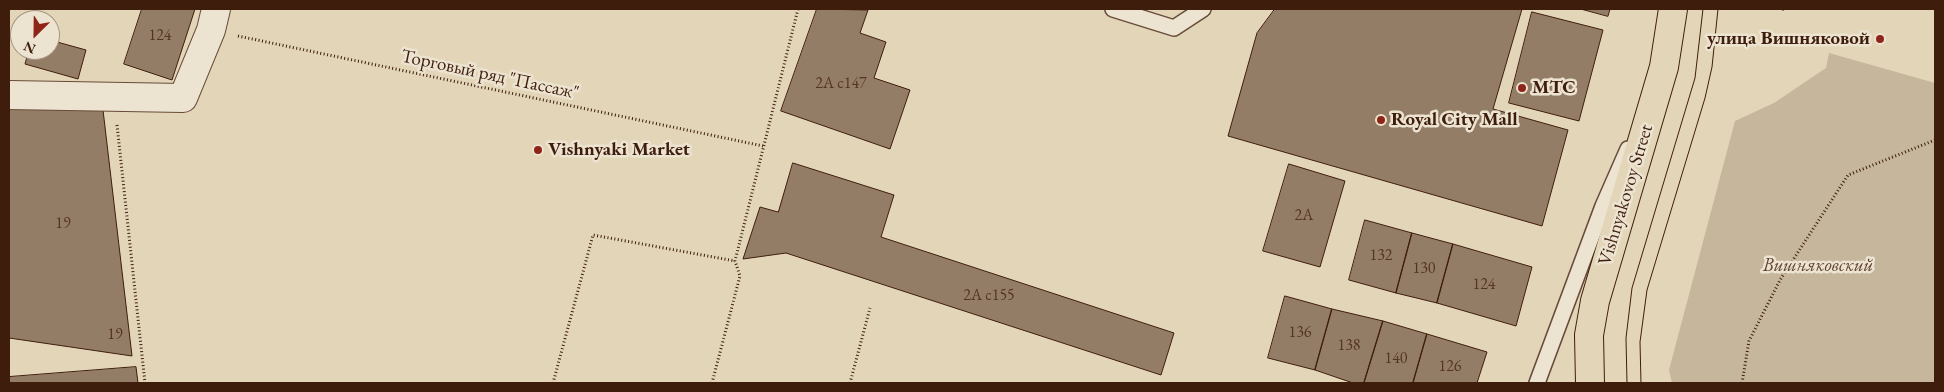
<!DOCTYPE html>
<meta charset="utf-8">
<style>
body{margin:0}
#map{position:relative;width:1944px;height:392px;overflow:hidden;background:#e2d5b8;font-family:"EB Garamond",serif}
canvas{display:block}
.frame{position:absolute;inset:0;border:10px solid #3f1d0d;pointer-events:none}
.north{position:absolute;left:10px;top:10px;width:50px;height:50px;box-sizing:border-box;background:#ece4d1;border:1px solid #a79483;border-radius:50%;rotate:203deg;font-size:14px;font-weight:700;line-height:20px;text-align:center;color:#3f1d0d}
.north::after{content:'';display:block;margin:auto;width:18px;height:22px;background:#8f2418;clip-path:polygon(50% 0,100% 100%,50% 72%,0 100%)}
</style>
<div id="map">
<canvas width="1944" height="392"></canvas>
<div class="frame"></div>
<div class="north">N</div>
</div>
<script>
const context = document.querySelector('canvas').getContext('2d');
context.lineJoin = 'round';
function fillPath(path, color) { context.fillStyle = color; context.fill(path, 'evenodd'); }
function trace(path, color, width, dash) { context.strokeStyle = color; context.lineWidth = width; context.lineCap = dash ? 'butt' : 'round'; context.setLineDash(dash || []); context.stroke(path); }
function write(font, color, halo, rows, align = 'center') {
  context.font = font + ' "EB Garamond",serif'; context.lineWidth = 5; context.setLineDash([]); context.textBaseline = 'middle'; context.strokeStyle = halo; context.fillStyle = color; for (const [text, x, y, turn = 0] of rows) {
    context.save(); context.translate(x, y); context.rotate((+turn || 0) * Math.PI / 180); context.textAlign = isNaN(turn) ? turn : align; if (halo) context.strokeText(text, 0, 0); context.fillText(text, 0, 0); context.restore();
  }
}
const green = new Path2D(`
 M1829 53 1935 83V383H1672L1669 370 1735 121 1774 103 1826 68Z`);
const building = new Path2D(`
 M142 9H195L172 80 124 64Z
 M817 9 868 10 860 33 886 42 874 78 910 90 890 149 781 111Z
 M1275 9H1522L1493 109 1568 130 1542 226 1228 136 1257 33Z
 M1581 9H1610L1608 16Z
 M1532 12 1603 30 1579 121 1509 103Z
 M50 40 86 50 78 79 25 64 29 50H50Z
 M9 108 103 110 132 356 9 338Z
 M793 163 894 195 881 237 1174 333 1161 375 786 253 743 259 760 207 778 212Z
 M1289 164 1345 181 1320 267 1263 251Z
 M1365 220 1412 233 1396 293 1349 280Z
 M1412 233 1453 244 1437 303 1396 293Z
 M1453 244 1532 267 1516 326 1437 303Z
 M1285 296 1332 309 1315 370 1268 358Z
 M1332 309 1383 321 1364 383H1353L1315 370Z
 M1383 321 1427 334 1413 383H1364Z
 M1427 334 1487 352 1477 383H1413Z
 M136 367 138 383H9V377Z`);
const path = new Path2D(`
 M1782 10 1783 9
 M238 36 763 146
 M117 125 145 383
 M553 383 593 235 735 261
 M712 383 740 276 735 261 798 9
 M850 383 870 308
 M1742 383 1749 341 1780 280 1848 175 1935 140`);
const service = new Path2D(`
 M1113 9 1174 28 1203 9
 M1537 383 1603 206 1628 149`);
const minor = new Path2D(`
 M9 95 183 98 211 30 216 9`);
const primary = new Path2D(`
 M1590 383 1589 335 1595 301 1664 67 1673 9`);
const tram = new Path2D(`
 M1627 383 1626 338 1632 288 1695 78 1703 9
 M1641 383 1640 342 1647 290 1705 98 1712 67 1718 9`);
const markers = [
 [1880,39,5,"#8f2418"],
 [1522,88,5,"#8f2418"],
 [1381,120,5,"#8f2418"],
 [538,150,5,"#8f2418"]
];
const numberNames = [
 ["124",160,36],
 ["2А с147",841,84],
 ["2А",1304,216],
 ["19",63,224],
 ["132",1381,256],
 ["130",1424,269],
 ["124",1484,285],
 ["2А с155",989,296],
 ["136",1300,333],
 ["19",115,335],
 ["138",1349,346],
 ["140",1396,359],
 ["126",1450,367]
];
const poiNames = [
 ["улица Вишняковой",1870,39,"right"],
 ["МТС",1532,88],
 ["Royal City Mall",1391,120],
 ["Vishnyaki Market",548,150]
];
const streetNames = [
 ["Торговый ряд \"Пассаж\"",490,75,12],
 ["Vishnyakovoy Street",1626,195,-73]
];
const parkNames = [
 ["Вишняковский",1818,266]
];
fillPath(green, '#c6b69b');
fillPath(building, '#947d66');
trace(building, '#3f1d0d', 1);
trace(service, '#684b38', 18);
trace(minor, '#684b38', 30);
trace(primary, '#3f1d0d', 30);
trace(path, '#3f1d0d', 3, [1, 2.5]);
trace(service, '#ece4d1', 15);
trace(minor, '#ece4d1', 28);
trace(primary, '#e2d5b8', 28);
trace(tram, '#3f1d0d', 1);
for (const [x, y, r, color] of markers) { const dot = new Path2D(); dot.arc(x, y, r, 0, 2 * Math.PI); context.fillStyle = color; context.fill(dot); trace(dot, '#ece4d1', 2); }
write('16px', '#543523', null, numberNames);
write('bold 19px', '#3f1d0d', '#ece4d1', poiNames, 'left');
write('19px', '#3f1d0d', '#ece4d1', streetNames);
write('italic 19px', '#614330', '#ece4d1', parkNames);
</script>
